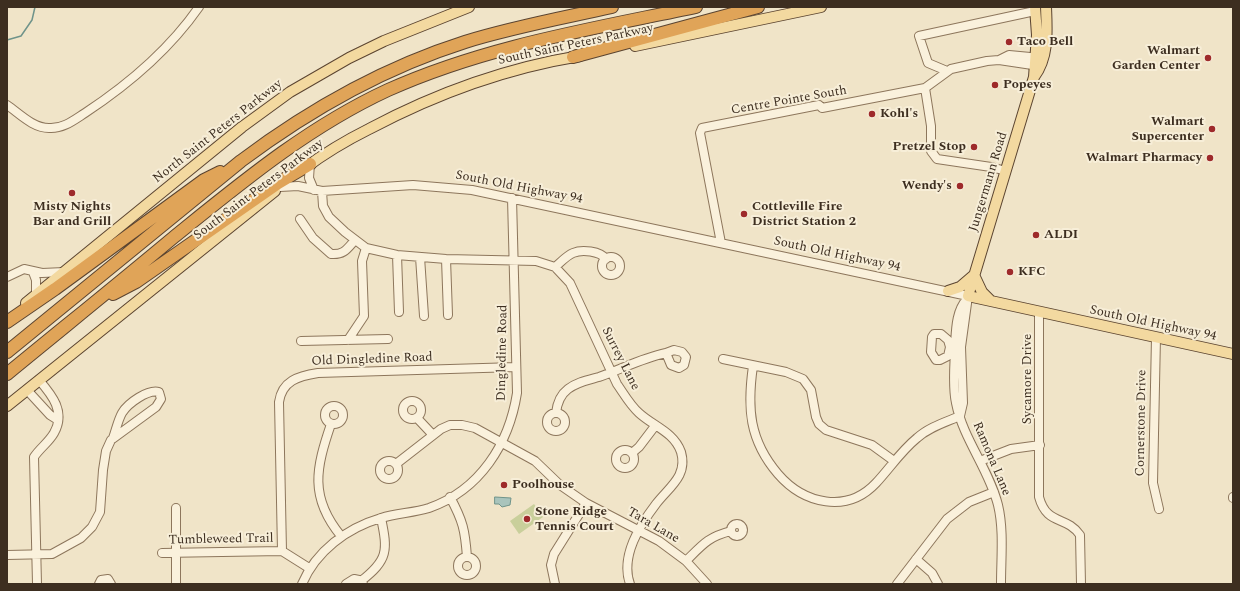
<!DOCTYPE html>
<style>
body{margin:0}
#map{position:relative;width:1240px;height:591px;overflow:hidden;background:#f0e4c8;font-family:Spectral,serif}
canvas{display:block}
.frame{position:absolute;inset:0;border:8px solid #3d2e20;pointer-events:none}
</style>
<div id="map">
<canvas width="1240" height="591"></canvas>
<div class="frame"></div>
</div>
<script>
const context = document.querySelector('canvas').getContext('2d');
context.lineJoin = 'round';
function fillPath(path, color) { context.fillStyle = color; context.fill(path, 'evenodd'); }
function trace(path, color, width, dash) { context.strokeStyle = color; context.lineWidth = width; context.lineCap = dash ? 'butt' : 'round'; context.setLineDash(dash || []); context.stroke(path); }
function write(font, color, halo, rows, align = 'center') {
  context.font = font + ' Spectral,serif'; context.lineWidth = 4; context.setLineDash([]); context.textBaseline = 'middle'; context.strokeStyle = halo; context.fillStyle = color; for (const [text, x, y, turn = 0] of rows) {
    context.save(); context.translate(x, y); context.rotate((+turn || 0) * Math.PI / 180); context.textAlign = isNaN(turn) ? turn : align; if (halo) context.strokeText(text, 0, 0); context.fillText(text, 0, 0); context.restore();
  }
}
const green = new Path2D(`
 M534 504 543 517 519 534 510 521Z`);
const water = new Path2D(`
 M495 497 511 498 510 505 502 507 499 504H495Z`);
const stream = new Path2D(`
 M7 40 21 36 32 20 35 7`);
const minor = new Path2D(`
 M999 60 1009 55 1041 58
 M947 71 928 63 919 36 1035 11
 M7 105C20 114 33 128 49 128 63 129 74 120 85 113 129 84 169 50 199 7
 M310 164 309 178 314 190
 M1006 171 991 167 937 159 931 151V126L925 88 951 69 987 61 999 60 1039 66
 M280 187 298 186 322 191 413 185 472 190 968 296 961 347 963 403 960 416
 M322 191 323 206 329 217 345 232 366 248 397 255 446 259 536 261 555 267C560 263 566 256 573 253 582 249 600 251 606 259
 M300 219 313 238 331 254C344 255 347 249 355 240
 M721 243 700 133 702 128 819 105 822 108 925 88
 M397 255 399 312
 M420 257 424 316
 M602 266a9 9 0 1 1 18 0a9 9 0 1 1-18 0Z
 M446 259 448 315
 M555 267 570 283 617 384C624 394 630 405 639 413 653 426 674 432 681 452 688 476 669 487 656 504 640 525 620 556 630 584
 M33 272 36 280V295
 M7 277 24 269 42 273 64 272
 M967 299C956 311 956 329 955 345 955 363 952 385 956 403 963 439 989 469 998 505 1004 530 1001 558 1001 584
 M1039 313V497C1047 526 1066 515 1080 535L1081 584
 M1156 337 1153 483 1159 509
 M348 340 364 316 362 261 366 248
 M301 341 388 339
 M950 347 948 356 940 360H936L931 352 932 337 934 334H941L948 340 950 347H959
 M674 350 682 352 686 357 684 365 679 368 671 365 666 353Z
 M723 359 786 372 803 379 811 390 816 417 819 424 826 430 872 445 894 461
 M753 366C747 408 749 440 778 474 804 504 847 514 876 483 890 468 901 451 917 438 929 427 946 422 960 416
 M27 390 50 415 58 420
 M403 410a9 9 0 1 1 18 0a9 9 0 1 1-18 0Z
 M325 415a9 9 0 1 1 18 0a9 9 0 1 1-18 0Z
 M556 413C557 404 560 395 568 389 577 382 588 380 599 377 622 369 642 358 666 353
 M547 422a9 9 0 1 1 18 0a9 9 0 1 1-18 0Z
 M417 418 433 435
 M331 424C316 468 309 497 341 536
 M616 459a9 9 0 1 1 18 0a9 9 0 1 1-18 0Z
 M632 453 639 447 655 426
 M980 461 1011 449 1040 445
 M380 470a9 9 0 1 1 18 0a9 9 0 1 1-18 0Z
 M396 464 441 429 450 425H462L475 428 535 461 560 485 586 503 659 541 686 561 707 584
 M450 497C463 521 465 530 467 557
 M1233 497V498
 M731 530a6 6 0 1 1 12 0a6 6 0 1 1-12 0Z
 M162 553 282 551
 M7 555 52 554 81 538 92 527 100 512 103 470 106 451 111 440 156 407 161 399 159 392C148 389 128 403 122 413 118 420 116 430 113 438
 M458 566a9 9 0 1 1 18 0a9 9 0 1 1-18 0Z
 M916 559 932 573 938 584
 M686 561C703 544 708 537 731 531
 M309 568 282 551 279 402C282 381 298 376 318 373L516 367
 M361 581C388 560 388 551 381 518
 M37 584 34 457C40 448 49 442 54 433 66 412 52 395 39 380
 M99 584 101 580 108 579 111 584
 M176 584V508
 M302 584C316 551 347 528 381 518 397 513 413 513 429 508 480 490 509 444 517 393L512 198
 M346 584 354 579 359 580 363 584
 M555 584 551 565 554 554 586 503
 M897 584 947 519 969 502 994 492`);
const major = new Path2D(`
 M1035 7 1037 35 1034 77 968 296 1233 354
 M635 46 821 7
 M1034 77C1049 57 1047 31 1046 7
 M305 168C325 153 347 140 369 129 435 94 506 68 580 56
 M974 275 982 292 990 300
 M948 291 960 287 974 275
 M26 303 242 127 290 92 349 58 384 41 469 7
 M7 406 275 191`);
const highway = new Path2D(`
 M573 57 758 7
 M113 294 136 282 278 183 310 164
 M7 322 55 289 204 180 220 172
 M7 352 241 161C309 110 383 68 465 42 513 27 563 18 612 7
 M7 374C63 328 119 283 174 237 242 182 308 127 388 90 486 46 592 29 696 7`);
const markers = [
 [1009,42,4,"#9e2a2b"],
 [1208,58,4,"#9e2a2b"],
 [995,85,4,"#9e2a2b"],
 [872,114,4,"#9e2a2b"],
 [1212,129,4,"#9e2a2b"],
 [974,147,4,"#9e2a2b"],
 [1210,158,4,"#9e2a2b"],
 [960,186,4,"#9e2a2b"],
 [72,193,4,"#9e2a2b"],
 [744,214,4,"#9e2a2b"],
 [1036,235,4,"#9e2a2b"],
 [1010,272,4,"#9e2a2b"],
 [504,485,4,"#9e2a2b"],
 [527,519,4,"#9e2a2b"]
];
const poiNames = [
 ["Taco Bell",1017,42],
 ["Walmart",1200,51,"right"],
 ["Garden Center",1200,66,"right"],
 ["Popeyes",1003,85],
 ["Kohl's",880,114],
 ["Walmart",1204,122,"right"],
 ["Supercenter",1204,137,"right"],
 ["Pretzel Stop",966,147,"right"],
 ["Walmart Pharmacy",1202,158,"right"],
 ["Wendy's",952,186,"right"],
 ["Misty Nights",72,207,"center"],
 ["Bar and Grill",72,222,"center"],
 ["Cottleville Fire",752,207],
 ["District Station 2",752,222],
 ["ALDI",1044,235],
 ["KFC",1018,272],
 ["Poolhouse",512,485],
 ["Stone Ridge",535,512],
 ["Tennis Court",535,527]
];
const streetNames = [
 ["South Saint Peters Parkway",576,45,-12],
 ["Centre Pointe South",789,101,-10],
 ["North Saint Peters Parkway",218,132,-38],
 ["Jungermann Road",989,182,-73],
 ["South Old Highway 94",519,188,11],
 ["South Saint Peters Parkway",259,190,-37],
 ["South Old Highway 94",837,255,12],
 ["South Old Highway 94",1153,324,12],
 ["Dingledine Road",503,353,-89],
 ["Surrey Lane",620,359,63],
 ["Old Dingledine Road",372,360,-2],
 ["Sycamore Drive",1028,379,-90],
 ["Cornerstone Drive",1142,423,-89],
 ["Ramona Lane",991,459,67],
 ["Tara Lane",653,526,30],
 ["Tumbleweed Trail",221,540,-1]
];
fillPath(green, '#c9cf9b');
fillPath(water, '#a9c4bc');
trace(water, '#6f938a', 1);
trace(stream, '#6f938a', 1.5);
trace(minor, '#8d765c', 10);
trace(major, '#5b4430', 12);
trace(highway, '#5b4430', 14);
trace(minor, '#faf1dc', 8);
trace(major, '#f3d9a0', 10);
trace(highway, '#e0a458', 12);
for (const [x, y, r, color] of markers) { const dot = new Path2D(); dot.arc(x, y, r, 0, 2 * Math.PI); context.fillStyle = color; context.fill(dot); trace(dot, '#f7eed8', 1.5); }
write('bold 13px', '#3d2e20', '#f7eed8', poiNames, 'left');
write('13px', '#3d2e20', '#f7eed8', streetNames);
</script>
